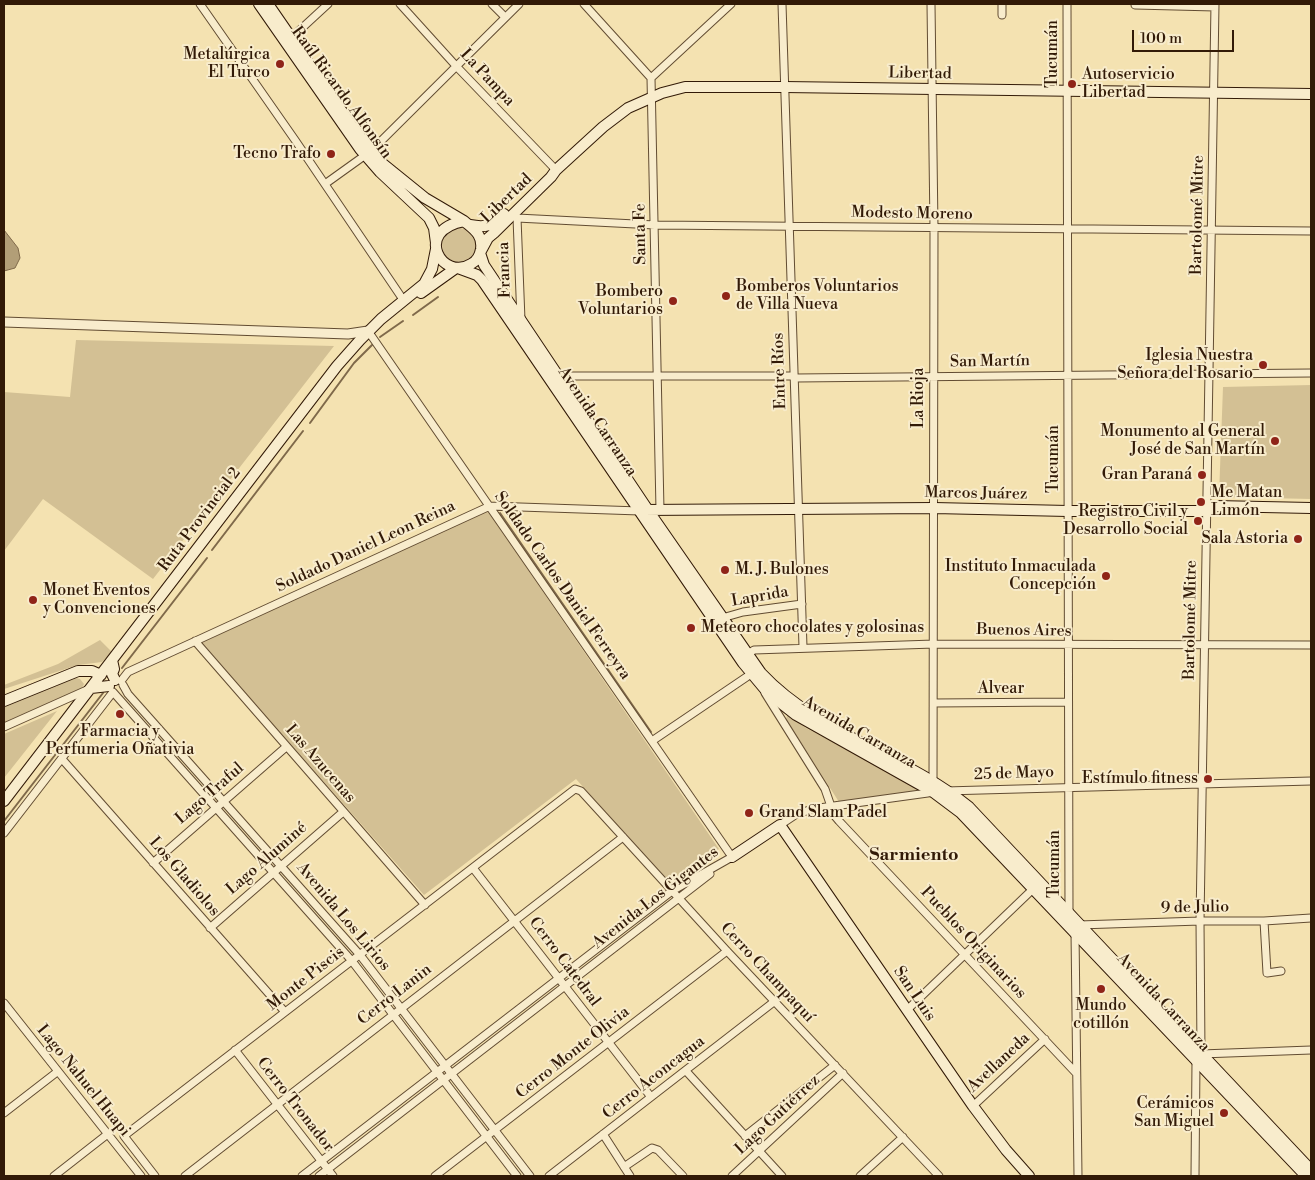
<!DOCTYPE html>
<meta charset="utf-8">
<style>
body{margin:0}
#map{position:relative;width:1315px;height:1180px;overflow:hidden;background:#f4e2b1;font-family:"Libre Bodoni",serif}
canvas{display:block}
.frame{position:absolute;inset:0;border:5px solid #321a07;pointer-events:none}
.scale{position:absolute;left:1132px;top:30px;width:102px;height:22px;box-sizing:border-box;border:2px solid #321a07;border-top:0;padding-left:6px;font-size:15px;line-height:18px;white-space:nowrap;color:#321a07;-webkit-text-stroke:4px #f8eccc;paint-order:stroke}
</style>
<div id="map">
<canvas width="1315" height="1180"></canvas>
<div class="frame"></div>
<div class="scale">100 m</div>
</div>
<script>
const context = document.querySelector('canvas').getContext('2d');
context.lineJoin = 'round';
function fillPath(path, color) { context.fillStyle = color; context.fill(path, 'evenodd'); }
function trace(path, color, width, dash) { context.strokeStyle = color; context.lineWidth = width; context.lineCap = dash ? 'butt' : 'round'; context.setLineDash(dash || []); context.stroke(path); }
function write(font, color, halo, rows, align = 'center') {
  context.font = font + ' "Libre Bodoni",serif'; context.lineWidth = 4; context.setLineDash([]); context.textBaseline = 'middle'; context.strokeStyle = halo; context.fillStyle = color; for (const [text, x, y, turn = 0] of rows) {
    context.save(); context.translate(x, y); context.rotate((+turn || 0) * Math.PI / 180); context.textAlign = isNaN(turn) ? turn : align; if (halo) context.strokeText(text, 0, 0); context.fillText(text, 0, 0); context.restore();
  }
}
const green = new Path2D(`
 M442 245a17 17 0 1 1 34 0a17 17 0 1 1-34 0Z
 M76 340 334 346 153 579 43 499 4 551V392L70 397Z
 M1311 385V499L1222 497 1219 496 1223 387Z
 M487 510 719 849 670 884 576 779 424 895 201 643Z
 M100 640 112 652 102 662 78 665 4 689V685L58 664Z
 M76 678 80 679 84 684 82 688 4 723V705Z
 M57 711 4 778V734Z
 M787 716H789L806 728 920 788V790L839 802 786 719Z`);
const water = new Path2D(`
 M4 230 18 248 20 258 15 268 4 271Z`);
const stream = new Path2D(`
 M413 315 438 297
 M380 337 403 321
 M310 423 354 363 372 345
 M500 513 651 732
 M212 550 303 431
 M122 668 207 558
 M4 821 103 693`);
const minor = new Path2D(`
 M200 4 295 140 404 301
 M400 4 457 67 556 170
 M492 4 504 16
 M584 4 651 78
 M782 4 803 647
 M931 4 934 228 933 786
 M1067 4 1069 914
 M1135 5 1215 7
 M1002 15V4
 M289 40 328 4
 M651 78 660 510
 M651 78 731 4
 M325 184 371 151 519 4
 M514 214 517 218 655 225 1311 231
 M517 218 521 320
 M368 331 732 857
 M557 378 568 376H791L796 378 1311 373
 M722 618 743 612 802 604
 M195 641 425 905
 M746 655 754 650 934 644 1311 645
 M121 681 128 672 490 506 640 511
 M123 685 128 694 360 955 530 1176
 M765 693 825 789 834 815 839 821 1076 1073
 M934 703 1068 702
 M4 727 89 689
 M652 741 751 674
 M62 759 285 1012
 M945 791 1311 781
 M780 825 795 815 812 809 935 792
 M4 833 113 692 352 961 517 1176
 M153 863 286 747
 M473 868 651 1097
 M1264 921 1267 973 1281 971
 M1079 925 1200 921H1264L1311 918
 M210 928 343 812
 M1075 932 1078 1176
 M4 1003 141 1176
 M907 1010 1033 889
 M235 1050 333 1176
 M1201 1054 1311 1050
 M686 1071 782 1176
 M973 1106 1045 1039
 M4 1113 57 1072
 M603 1134 630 1176
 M745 1136 835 1065
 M624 1167 652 1148 658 1150 683 1176
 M54 1176 109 1133
 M155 1176 124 1136 575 789 581 791 727 951 939 1176
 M185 1176 623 837
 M302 1176 672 891 732 857
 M319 1176 710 874
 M435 1176 727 951
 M549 1176 775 1001
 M732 1176 843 1073
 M860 1176 903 1137
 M1195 1176 1196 1061 1201 1054 1200 921 1215 4`);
const tertiary = new Path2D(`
 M4 322 348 334 368 331`);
const secondary = new Path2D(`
 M259 4 360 149 380 172 429 218 434 228 436 243
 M268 4 350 123 378 160 425 198 464 221
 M464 221C473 229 483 234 481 249 480 255 477 261 471 264 443 282 412 231 464 221Z
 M470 225C486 228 492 226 504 214
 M481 251 488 238 494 233 551 177 556 170 603 127 628 108 662 93 685 87H784L1311 94
 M480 253 484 265 648 510 761 673C818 734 905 755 969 807L1311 1170
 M458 268 477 275 482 280 743 663 768 693 796 715 933 792 961 813 1306 1176
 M421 293 456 268
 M643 510 934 508 1068 511H1202L1215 506 1311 508
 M112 660 114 669 112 674 115 680
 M91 688 109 686
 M4 701 78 671H92L101 675
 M4 801 337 366 360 340 381 319 424 284 432 269 436 249
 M732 857 780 825 973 1106 1006 1150 1029 1176`);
const markers = [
 [280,64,5,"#8f2418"],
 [1072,84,5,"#8f2418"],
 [331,154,5,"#8f2418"],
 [726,296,5,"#8f2418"],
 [673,301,5,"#8f2418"],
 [1263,365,5,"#8f2418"],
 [1275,441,5,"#8f2418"],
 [1202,475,5,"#8f2418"],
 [1201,502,5,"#8f2418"],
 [1198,521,5,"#8f2418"],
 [1298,539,5,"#8f2418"],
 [725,570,5,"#8f2418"],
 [1106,576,5,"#8f2418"],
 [33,600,5,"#8f2418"],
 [691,628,5,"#8f2418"],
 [120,714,5,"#8f2418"],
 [1208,779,5,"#8f2418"],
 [749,813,5,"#8f2418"],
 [1101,989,5,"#8f2418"],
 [1224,1113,5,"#8f2418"]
];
const streetNames = [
 ["Tucumán",1053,54,-90],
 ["Libertad",920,74,1],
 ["La Pampa",487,78,47],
 ["Raúl Ricardo Alfonsín",341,93,54],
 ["Libertad",507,199,-44],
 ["Modesto Moreno",912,214,1],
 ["Bartolomé Mitre",1198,215,-89],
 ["Santa Fe",641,234,-91],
 ["Francia",505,270,-92],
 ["San Martín",990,362,-1],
 ["Entre Ríos",780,371,-92],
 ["La Rioja",919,398,-90],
 ["Avenida Carranza",597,422,56],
 ["Tucumán",1054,459,-90],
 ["Marcos Juárez",976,494,1],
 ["Ruta Provincial 2",200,520,-53],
 ["Soldado Daniel Leon Reina",366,547,-25],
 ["Soldado Carlos Daniel Ferreyra",562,586,55],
 ["Laprida",760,597,-10],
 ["Bartolomé Mitre",1191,620,-89],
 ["Buenos Aires",1024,631,1],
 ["Alvear",1001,689],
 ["Avenida Carranza",859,733,30],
 ["Las Azucenas",320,764,49],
 ["25 de Mayo",1014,774,-2],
 ["Lago Traful",210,794,-41],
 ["Lago Aluminé",267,859,-41],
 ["Tucumán",1055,864,-90],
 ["Los Gladiolos",184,877,49],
 ["Avenida Los Gigantes",656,898,-38],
 ["9 de Julio",1195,908,-1],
 ["Avenida Los Lirios",343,917,50],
 ["Pueblos Originarios",973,943,47],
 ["Cerro Catedral",564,962,53],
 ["Cerro Champaquí",767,973,47],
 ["Monte Piscis",306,979,-38],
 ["San Luis",914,994,56],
 ["Cerro Lanin",395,995,-38],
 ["Avenida Carranza",1163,1003,47],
 ["Cerro Monte Olivia",573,1053,-38],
 ["Avellaneda",999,1063,-43],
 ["Cerro Aconcagua",654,1078,-38],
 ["Lago Nahuel Huapi",83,1081,51],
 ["Cerro Tronador",295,1105,52],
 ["Lago Gutiérrez",778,1115,-43]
];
const poiNames = [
 ["Metalúrgica",270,55],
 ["El Turco",270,73],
 ["Autoservicio",1082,75,"left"],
 ["Libertad",1082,93,"left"],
 ["Tecno Trafo",321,154],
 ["Bomberos Voluntarios",736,287,"left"],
 ["de Villa Nueva",736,305,"left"],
 ["Bombero",663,292],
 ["Voluntarios",663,310],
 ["Iglesia Nuestra",1253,356],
 ["Señora del Rosario",1253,374],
 ["Monumento al General",1265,432],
 ["José de San Martín",1265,450],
 ["Gran Paraná",1192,475],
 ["Me Matan",1211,493,"left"],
 ["Limón",1211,511,"left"],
 ["Registro Civil y",1188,512],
 ["Desarrollo Social",1188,530],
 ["Sala Astoria",1288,539],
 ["Instituto Inmaculada",1096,567],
 ["Concepción",1096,585],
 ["M. J. Bulones",735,570,"left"],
 ["Monet Eventos",43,591,"left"],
 ["y Convenciones",43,609,"left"],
 ["Meteoro chocolates y golosinas",701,628,"left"],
 ["Farmacia y",120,732,"center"],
 ["Perfumeria Oñativia",120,750,"center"],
 ["Estímulo fitness",1198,779],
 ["Grand Slam Padel",759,813,"left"],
 ["Mundo",1101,1006,"center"],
 ["cotillón",1101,1024,"center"],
 ["Cerámicos",1214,1104],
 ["San Miguel",1214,1122]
];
const neighbourhoodNames = [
 ["Sarmiento",914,856]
];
fillPath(green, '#d3c094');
fillPath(water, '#b29e77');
trace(water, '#7f694a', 1);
trace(stream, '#7f694a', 2);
trace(minor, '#624c32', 9);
trace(tertiary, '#624c32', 11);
trace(secondary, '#321a07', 12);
trace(minor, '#f8eccc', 7);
trace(tertiary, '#f8eccc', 9);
trace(secondary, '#f8eccc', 10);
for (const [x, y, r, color] of markers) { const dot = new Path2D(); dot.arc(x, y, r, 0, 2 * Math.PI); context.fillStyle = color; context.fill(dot); trace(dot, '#f8eccc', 2); }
write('16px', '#321a07', '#f8eccc', streetNames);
write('16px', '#321a07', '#f8eccc', poiNames, 'right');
write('bold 18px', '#321a07', '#f8eccc', neighbourhoodNames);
</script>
